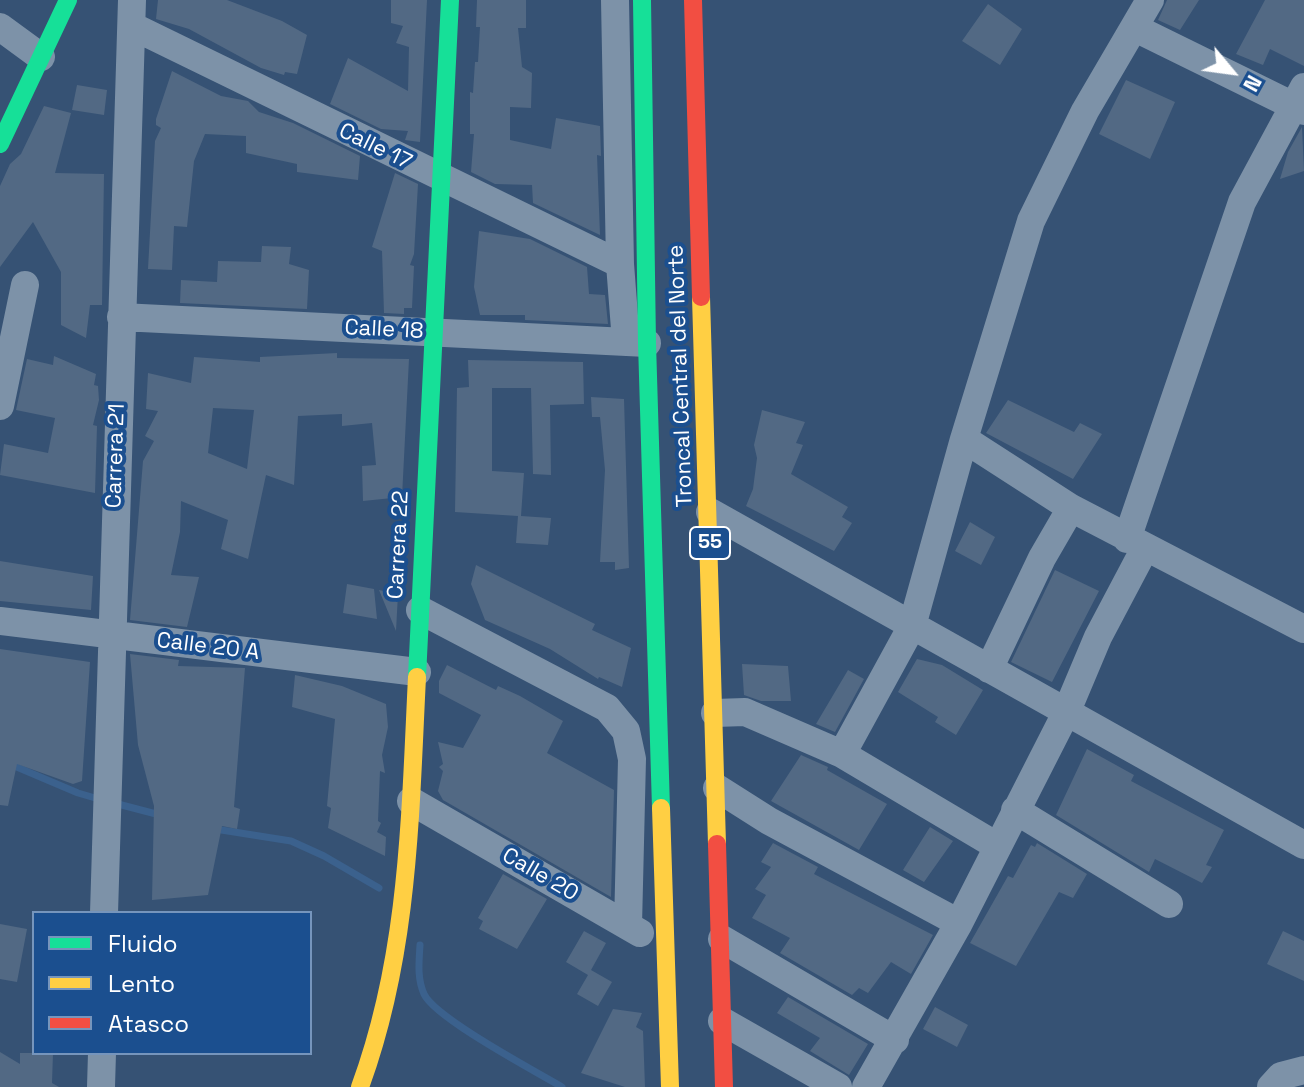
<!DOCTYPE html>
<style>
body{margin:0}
#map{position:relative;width:1304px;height:1087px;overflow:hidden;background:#365274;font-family:"Space Grotesk",sans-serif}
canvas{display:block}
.legend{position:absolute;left:32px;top:911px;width:280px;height:144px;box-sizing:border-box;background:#1b4f8f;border:2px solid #7695bc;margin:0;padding:10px 14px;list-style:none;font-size:24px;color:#fff}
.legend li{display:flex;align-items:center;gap:16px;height:40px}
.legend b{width:40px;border:2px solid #7695bc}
.north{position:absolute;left:1192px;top:32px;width:80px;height:80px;-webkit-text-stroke:6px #1b4f8f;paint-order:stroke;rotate:119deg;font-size:22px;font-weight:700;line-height:32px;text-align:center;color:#fff}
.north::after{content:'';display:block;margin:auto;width:28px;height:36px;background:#fff;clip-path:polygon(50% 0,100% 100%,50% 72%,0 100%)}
</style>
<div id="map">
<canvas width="1304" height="1087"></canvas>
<ul class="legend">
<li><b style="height:10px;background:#16e098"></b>Fluido</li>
<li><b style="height:10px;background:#ffcf43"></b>Lento</li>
<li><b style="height:10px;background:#f24e42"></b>Atasco</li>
</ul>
<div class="north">N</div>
</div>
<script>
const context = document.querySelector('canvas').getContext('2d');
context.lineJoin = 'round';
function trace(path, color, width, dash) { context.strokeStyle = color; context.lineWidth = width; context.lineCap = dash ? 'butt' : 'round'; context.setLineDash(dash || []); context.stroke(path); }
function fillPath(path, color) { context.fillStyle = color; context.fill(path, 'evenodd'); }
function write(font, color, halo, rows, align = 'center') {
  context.font = font + ' "Space Grotesk",sans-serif'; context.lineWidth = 8; context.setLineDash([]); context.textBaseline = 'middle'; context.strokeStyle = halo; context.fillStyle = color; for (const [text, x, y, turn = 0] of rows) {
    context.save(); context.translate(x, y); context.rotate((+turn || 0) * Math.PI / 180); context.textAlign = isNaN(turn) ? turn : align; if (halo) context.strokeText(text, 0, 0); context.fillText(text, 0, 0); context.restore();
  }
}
const stream = new Path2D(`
 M0 760 78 793 102 800
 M114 803 160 815
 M215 829 291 841 324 856 379 888
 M420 945C419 962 417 978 424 994 435 1018 535 1071 562 1087`);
const building = new Path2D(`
 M158 0H227L282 21 307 35 297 74 285 72 284 75 261 68 189 29 156 19Z
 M391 0H427L420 142 405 140 408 131 381 129 330 104 348 58 408 91 409 47 396 43 403 26 391 23Z
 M477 0H526V28H518L522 67 532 73 531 108 510 107V140L551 149 556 118 600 126 601 156 597 155 600 235 533 203 532 185 495 184 471 172 474 134H470V92L473 93 475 62H478L480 27H476Z
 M1167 0H1199L1180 30 1158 20Z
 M1265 0H1304V66L1270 49 1263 65 1236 54Z
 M988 4 1022 29 1000 65 962 41Z
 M172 71 221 96 248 101 259 112 293 123 360 156 358 180 297 172V164L246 153V136L205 134 194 161 187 227 174 226 172 270 148 269 155 141 161 128 156 125V119Z
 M1126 80 1175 102 1150 159 1099 134Z
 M77 85 107 90 104 115 72 110Z
 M44 106 71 113 55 173 104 174 102 305H90L86 338 61 325V272L33 222 0 267V186L10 164 21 154Z
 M1302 127 1304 171 1280 179 1288 152Z
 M395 173 418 184 414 254 410 265 414 266 412 308H404V314L384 313 382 251 372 247Z
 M479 231 530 239 587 267 589 294 605 295 608 324 525 320V315H480L474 287Z
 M262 246 291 247 289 264 309 270 307 309 180 303 181 280 217 282 218 261 261 262Z
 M337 353V358L409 359 402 497 363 501 362 466 376 465 372 423 342 426V414L298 416 294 485 266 475 248 559 221 549 228 520 181 501 180 532 171 575 199 577 187 627 130 620 143 461 154 441 145 436 158 411 146 409 148 373 191 383 194 357 260 362V357ZM213 408 254 410 247 469 208 453Z
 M54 356 96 374 94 385 98 386 99 400 93 425 97 426 95 493 0 475 4 444 48 453 55 418 16 410 27 359 53 365Z
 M468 360 583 362 584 404 550 405 551 475 533 474 531 388H492V471L524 473 521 516 551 518 548 545 516 543 518 516 455 512 457 388 469 387Z
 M591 397 624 399 629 568 615 570V562H600L605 470 600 417H592Z
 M1008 400 1074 432 1080 423 1102 434 1073 479 986 433Z
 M762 410 805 422 796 443 803 445 791 474 848 507 842 517 852 523 834 551 746 506 753 489 757 458 754 445Z
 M970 522 995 537 981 565 955 551Z
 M0 561 93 576 91 610 0 601Z
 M476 565 595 624 592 630 631 648 622 687 599 677 598 679 550 649 485 620 471 584Z
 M1055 570 1099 591 1052 682 1011 662Z
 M347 584 374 589 377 619 343 613Z
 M379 590 398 594 396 631Z
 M0 649 90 662 82 781 73 784 17 764 8 806 0 805Z
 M130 654 179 660 178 666 245 668 234 807 240 809 237 829 222 826 208 895 152 900 154 806 138 745Z
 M917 659 942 665 983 690 956 735 935 722 938 717 898 692Z
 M742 664 788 666 791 701H761L744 695Z
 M447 665 496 690 498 686 520 696 563 721 547 753 614 790 611 897 443 800 438 791 443 771 439 767 443 764 438 742 463 748 481 715 439 693V681Z
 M848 670 864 679 835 732 816 724Z
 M295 675 342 686 386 704 388 727 382 755 385 773 380 771 378 821 381 823 377 832 386 837 385 856 328 828 331 808 327 806 335 719 292 707Z
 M1087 749 1134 775 1131 781 1224 830 1206 865 1212 867 1202 883 1155 859 1149 872 1056 815Z
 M801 755 828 767 827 770 887 804 859 850 771 801Z
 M930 827 953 841 924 882 903 870Z
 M773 843 818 867 814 874 933 935 911 974 891 962 868 993 859 988 852 995 780 953 790 938 752 918 766 895 755 889 771 867 761 862Z
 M1037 843 1087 874 1073 898 1059 892 1016 966 970 943 1008 876 1013 878 1031 845 1035 847Z
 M503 874 547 899 517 949 479 929 483 921 478 918Z
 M0 924 27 929 17 982 0 979Z
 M584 931 606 943 591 970 612 982 598 1006 577 994 588 975 566 962Z
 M1283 931 1304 941V981L1267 964Z
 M788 997 868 1044 849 1075 810 1051 820 1038 777 1013Z
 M935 1007 968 1025 957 1047 923 1029Z
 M613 1009 642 1013 636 1027 643 1031 645 1087H625L581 1073Z
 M0 1052 20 1064V1053H53L52 1083 59 1087H0Z`);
const street = new Path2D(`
 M615 0 620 264 626 342
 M132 26 620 264
 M0 27 41 57
 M1135 28 1304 111
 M121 317 647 343
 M0 406 25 285
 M964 439 1071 508 1304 629
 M710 512 1304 845
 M1127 539 1242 202 1304 87
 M420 610 607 708 626 731 632 759 628 926
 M0 621 417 672
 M989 669 1042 558 1071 508
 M715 713 745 712 842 754 997 846
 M842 754 912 626 964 439 1031 221 1085 111 1150 0
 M717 788 769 821 959 923
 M411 801 640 933
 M1015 810 1169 904
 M104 913 132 0
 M722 939 895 1040
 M722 1021 838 1087
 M101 1087 102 1053
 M866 1087 959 923 1066 713 1098 637 1145 548
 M1271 1087 1281 1076 1304 1070`);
const fast = new Path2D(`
 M642 0 647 343 661 808
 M0 144 68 0
 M417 677 450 0`);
const slow = new Path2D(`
 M701 297 717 844
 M661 808 670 1087
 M360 1087C409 954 410 817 417 677`);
const jam = new Path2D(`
 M693 0 701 297
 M717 844 724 1087`);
const shields = [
 [710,543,40]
];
const shieldNames = [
 ["55",710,543]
];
const streetNames = [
 ["Calle 17",375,147,26],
 ["Calle 18",384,330,3],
 ["Troncal Central del Norte",681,376,-92],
 ["Carrera 21",116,456,-88],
 ["Carrera 22",399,545,-87],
 ["Calle 20 A",208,647,7],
 ["Calle 20",540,875,30]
];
trace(stream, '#3b618d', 7);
fillPath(building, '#526984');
trace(street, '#7d92a8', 28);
trace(fast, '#16e098', 18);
trace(slow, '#ffcf43', 18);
trace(jam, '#f24e42', 18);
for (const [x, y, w] of shields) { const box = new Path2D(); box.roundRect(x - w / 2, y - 16, w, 32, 6); context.fillStyle = '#1b4f8f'; context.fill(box); trace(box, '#fff', 2); }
write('bold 20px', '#fff', null, shieldNames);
write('22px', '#fff', '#1b4f8f', streetNames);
</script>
